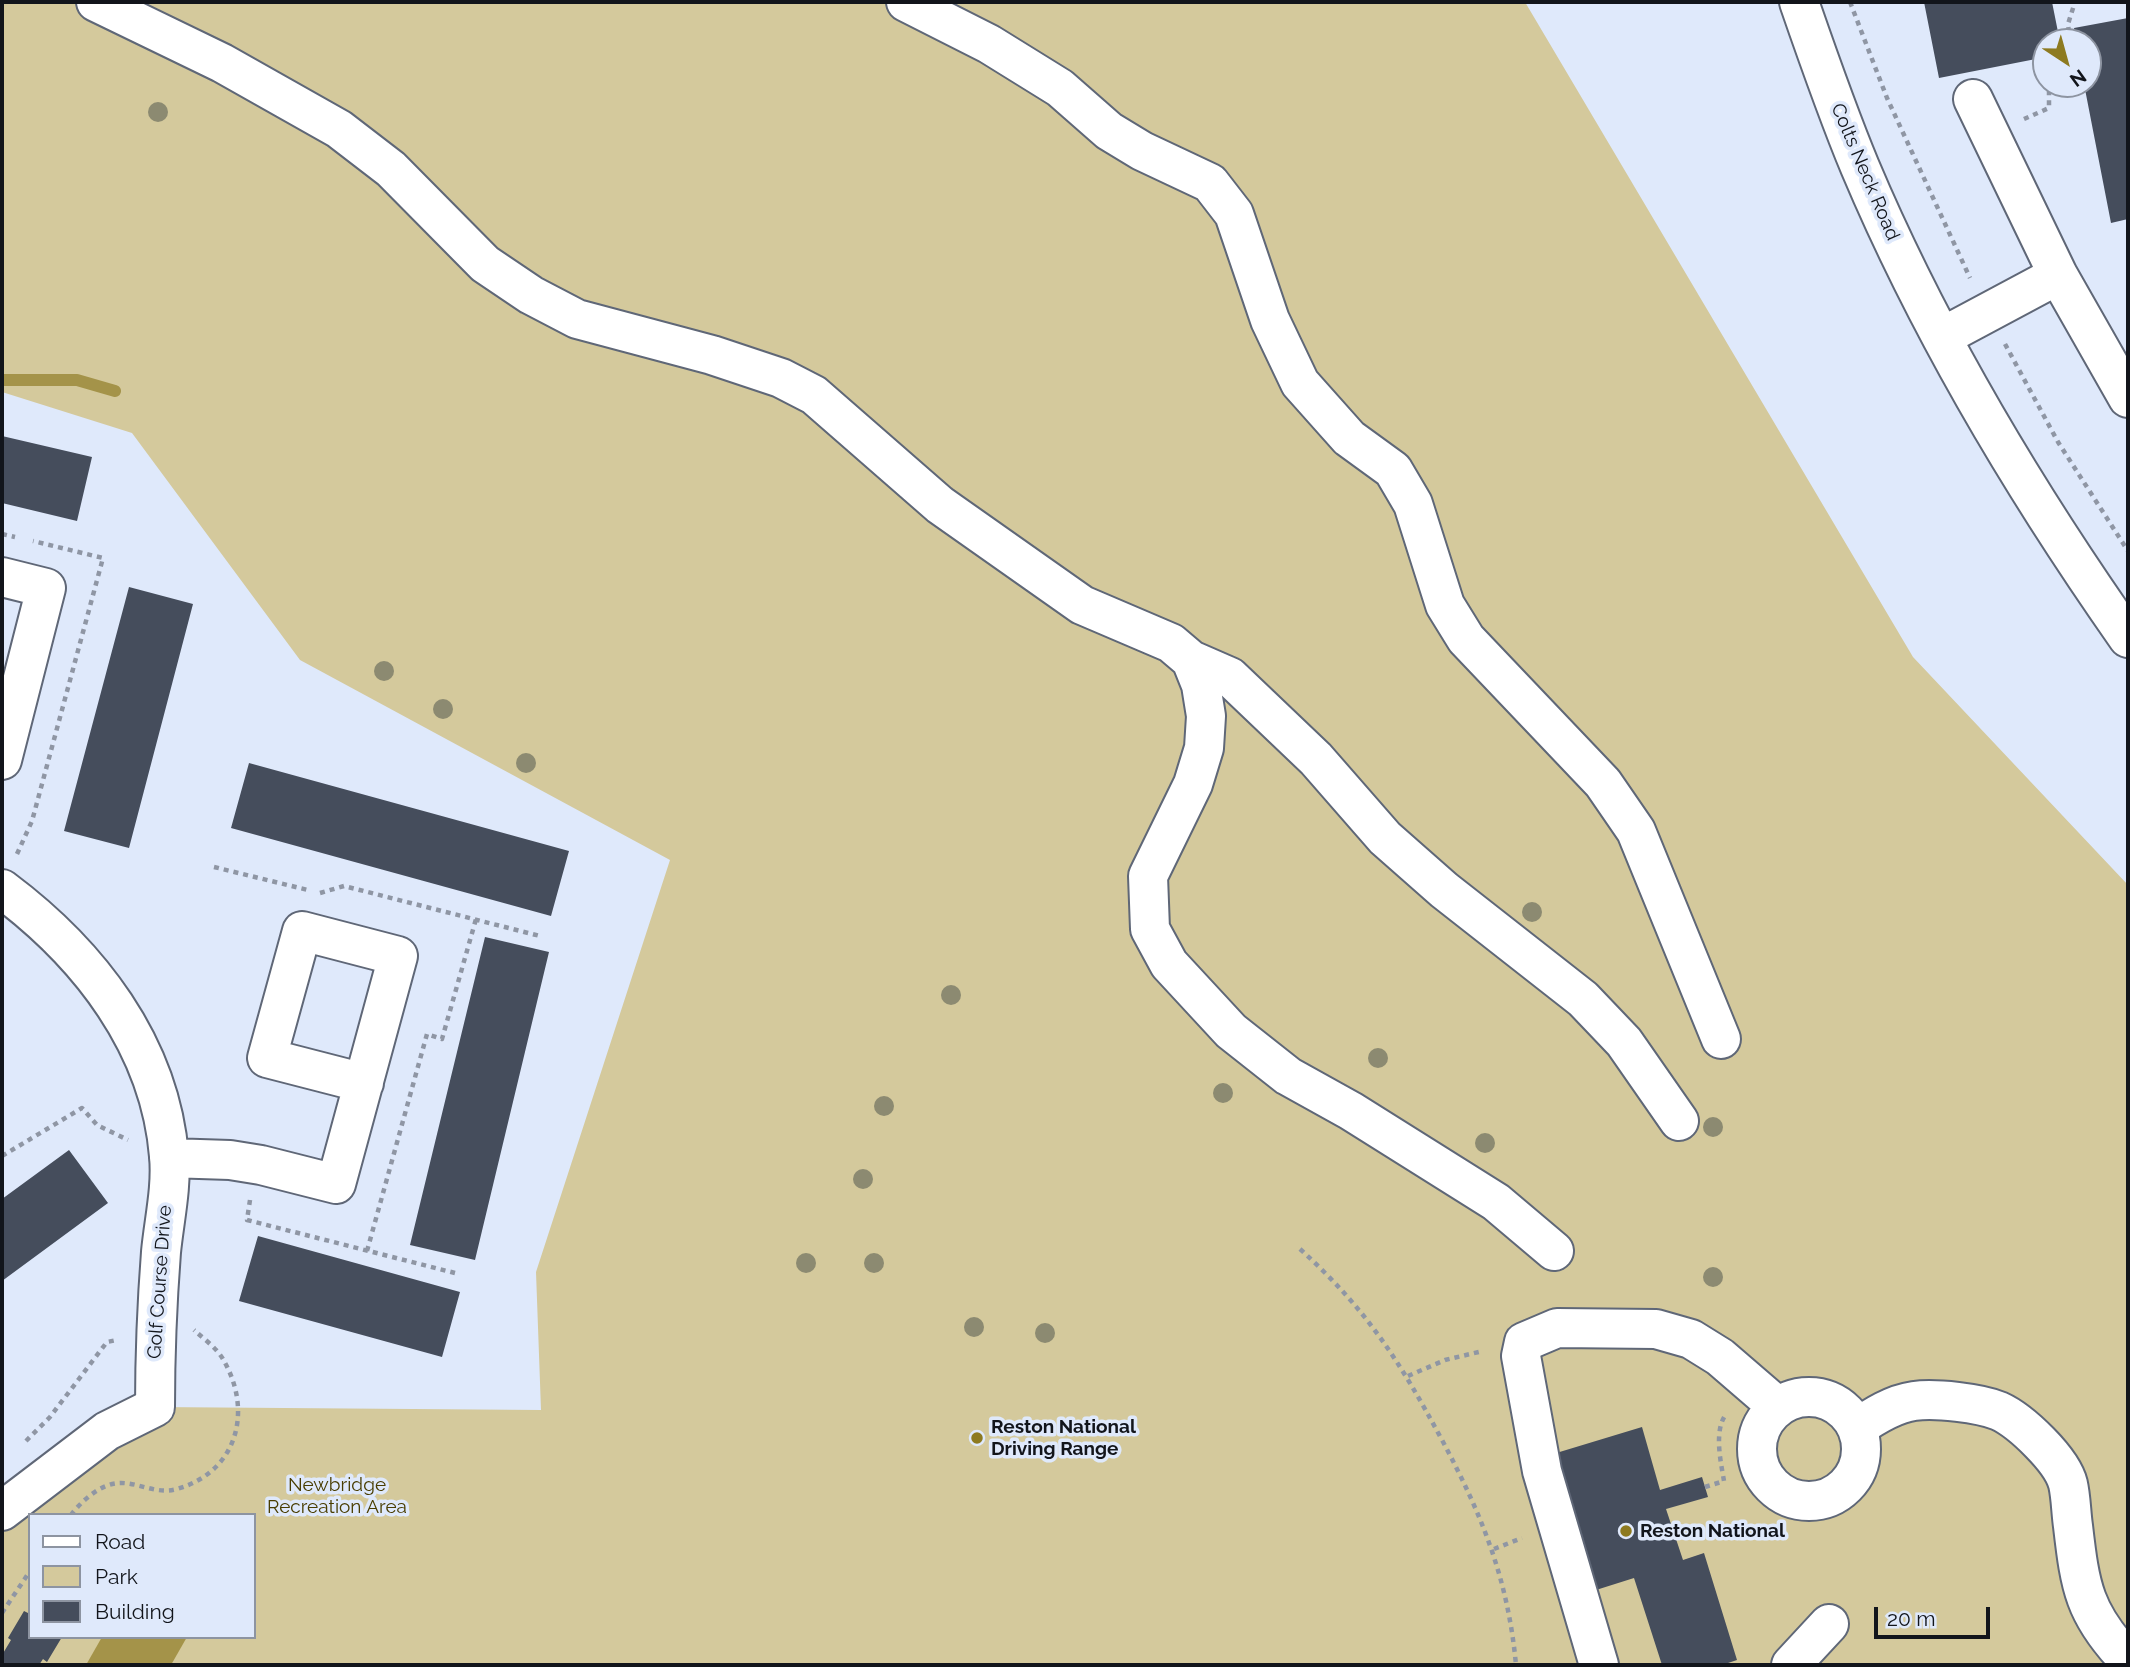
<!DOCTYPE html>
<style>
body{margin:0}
#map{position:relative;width:2130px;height:1667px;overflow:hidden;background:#dfe9fb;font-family:Raleway,sans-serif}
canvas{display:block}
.frame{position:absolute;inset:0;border:4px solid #12151b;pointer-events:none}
.legend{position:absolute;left:28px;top:1513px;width:228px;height:126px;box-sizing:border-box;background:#dfe9fb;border:2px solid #8d94a1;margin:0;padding:9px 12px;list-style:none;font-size:21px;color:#12151b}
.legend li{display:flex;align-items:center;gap:14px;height:35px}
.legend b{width:35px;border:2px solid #8d94a1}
.north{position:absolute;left:2032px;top:28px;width:70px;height:70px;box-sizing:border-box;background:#dfe9fb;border:2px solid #8d94a1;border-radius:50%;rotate:144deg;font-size:19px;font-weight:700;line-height:28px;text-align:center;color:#12151b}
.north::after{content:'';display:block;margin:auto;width:24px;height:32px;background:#8d7a20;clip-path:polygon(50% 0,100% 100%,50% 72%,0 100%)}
.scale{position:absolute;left:1874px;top:1607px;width:116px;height:32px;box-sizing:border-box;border:4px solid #12151b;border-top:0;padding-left:9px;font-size:21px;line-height:24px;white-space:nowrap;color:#12151b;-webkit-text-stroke:5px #dfe9fb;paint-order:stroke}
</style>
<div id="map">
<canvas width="2130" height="1667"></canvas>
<div class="frame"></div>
<ul class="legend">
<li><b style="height:9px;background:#fff"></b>Road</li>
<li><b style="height:19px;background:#d4c99c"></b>Park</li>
<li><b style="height:19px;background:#454d5c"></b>Building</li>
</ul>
<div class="north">N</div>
<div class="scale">20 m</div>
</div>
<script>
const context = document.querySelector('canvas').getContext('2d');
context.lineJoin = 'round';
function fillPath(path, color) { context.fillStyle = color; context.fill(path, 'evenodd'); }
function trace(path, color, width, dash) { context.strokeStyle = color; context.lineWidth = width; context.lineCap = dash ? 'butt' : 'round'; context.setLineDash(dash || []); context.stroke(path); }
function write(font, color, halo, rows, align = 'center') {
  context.font = font + ' Raleway,sans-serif'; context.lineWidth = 7; context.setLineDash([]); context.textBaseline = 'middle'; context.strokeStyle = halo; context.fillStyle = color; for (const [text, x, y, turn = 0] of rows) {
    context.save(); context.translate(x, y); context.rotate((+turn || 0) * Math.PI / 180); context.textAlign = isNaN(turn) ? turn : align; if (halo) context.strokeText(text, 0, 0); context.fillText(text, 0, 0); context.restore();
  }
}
const green = new Path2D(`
 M2 2H1525L1913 657 2128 885V1665H2V1511L155 1407 541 1410 536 1272 670 860 300 660 132 433 2 392ZM30 1515H254V1637H30Z`);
const water = new Path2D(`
 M102 1637H187L171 1665H86Z`);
const stream = new Path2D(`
 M2 380H77L115 391`);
const building = new Path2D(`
 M1924 2H2052L2060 42H2046V57L1939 78Z
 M2128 18V219L2111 223 2084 84H2088V42H2077L2074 28Z
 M2 436 92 457 77 521 2 503Z
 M129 587 193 604 129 848 64 831Z
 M249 763 569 851 551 916 231 828Z
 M485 937 549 952 475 1260 410 1245Z
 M69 1150 108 1203 2 1281V1199Z
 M258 1236 460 1292 442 1357 239 1301Z
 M1642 1427 1660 1490 1702 1477 1708 1497 1666 1509 1683 1560 1704 1553 1737 1660 1722 1665H1662L1634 1578 1596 1590 1553 1454Z
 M24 1611 30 1614V1637H62L47 1662 43 1659 39 1665H2V1655L11 1640 8 1638Z`);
const path = new Path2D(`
 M1850 2 1887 98 1970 278
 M2070 42 2068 24 2075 2
 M2024 119 2049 108V84
 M2005 344 2058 442 2128 551
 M2 534 15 537
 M17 854 32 821 103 558 33 541
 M214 867 308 890
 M320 893 344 886 540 936
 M2 1156 82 1108 97 1125 128 1140
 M250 1200 247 1220 455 1273
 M1300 1249C1367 1310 1399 1360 1442 1440 1482 1515 1508 1579 1516 1665
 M367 1251 427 1034 442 1039 476 919
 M1408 1376 1445 1360 1483 1351
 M26 1441 50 1417 107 1342 117 1340
 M1705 1487 1724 1481C1721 1463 1713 1429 1727 1413
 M71 1515C79 1504 95 1489 109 1485 132 1477 153 1496 177 1489 237 1472 253 1412 224 1361 218 1349 204 1339 194 1330
 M1494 1549 1522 1538
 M2 1613 30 1571`);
const minor = new Path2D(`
 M96 2 222 63 339 129 391 169 485 264 531 295 577 319 712 355 781 378 814 395 940 505 1082 605 1171 643 1191 660 1230 677 1316 759 1385 838 1444 890 1583 999 1624 1042 1679 1121
 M906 2 989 44 1060 88 1109 131 1142 151 1210 183 1234 214 1270 320 1300 383 1349 438 1393 470 1413 504 1445 605 1466 639 1603 783 1636 831 1721 1039
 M1799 2C1818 57 1837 112 1860 167 1930 333 2024 490 2128 638
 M1973 99 2058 275 2128 398
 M1942 337 2058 275
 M2 577 46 588 2 760
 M1191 660 1201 685 1206 716 1204 748 1193 784 1148 876 1150 929 1169 964 1231 1031 1288 1076 1351 1111 1496 1202 1554 1251
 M2 889C89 954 160 1045 169 1156 172 1187 164 1221 161 1252 157 1304 155 1355 155 1407L107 1431 2 1511
 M169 1158 230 1160 261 1165 336 1184 398 956 302 931 267 1058 364 1083
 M1757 1449a52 52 0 1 1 104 0a52 52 0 1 1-104 0Z
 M1857 1428C1874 1416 1893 1404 1914 1401 1935 1398 1980 1403 1999 1411 2021 1421 2062 1460 2068 1484 2071 1497 2071 1512 2073 1526 2080 1587 2084 1614 2128 1660
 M1599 1665 1542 1471 1521 1356 1524 1342 1557 1328 1656 1329 1691 1339 1720 1357 1778 1407
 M1791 1665 1829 1624`);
const trees = [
 [158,112],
 [384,671],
 [443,709],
 [526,763],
 [1532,912],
 [951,995],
 [1378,1058],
 [1223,1093],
 [884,1106],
 [1713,1127],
 [1485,1143],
 [863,1179],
 [806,1263],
 [874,1263],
 [1713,1277],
 [974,1327],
 [1045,1333]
];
const markers = [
 [977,1438,7,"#8d7a20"],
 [1626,1531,7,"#8d7a20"]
];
const streetNames = [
 ["Colts Neck Road",1865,172,67],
 ["Golf Course Drive",160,1282,-86]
];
const poiNames = [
 ["Reston National",991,1427],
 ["Driving Range",991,1449],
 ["Reston National",1640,1531]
];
const parkNames = [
 ["Newbridge",337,1485],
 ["Recreation Area",337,1507]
];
fillPath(green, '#d4c99c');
fillPath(water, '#a49349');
trace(stream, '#a49349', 12);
fillPath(building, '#454d5c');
trace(minor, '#5f6777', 42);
trace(path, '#8f96a4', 4.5, [5, 5]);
trace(minor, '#fff', 38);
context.fillStyle = '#8c8a71';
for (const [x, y] of trees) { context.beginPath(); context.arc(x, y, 10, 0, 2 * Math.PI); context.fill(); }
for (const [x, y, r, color] of markers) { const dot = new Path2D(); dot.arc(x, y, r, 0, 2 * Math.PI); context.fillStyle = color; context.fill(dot); trace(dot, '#dfe9fb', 2.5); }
write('19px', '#12151b', '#dfe9fb', streetNames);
write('bold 19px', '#12151b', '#dfe9fb', poiNames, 'left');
write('19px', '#493d00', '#dfe9fb', parkNames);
</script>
